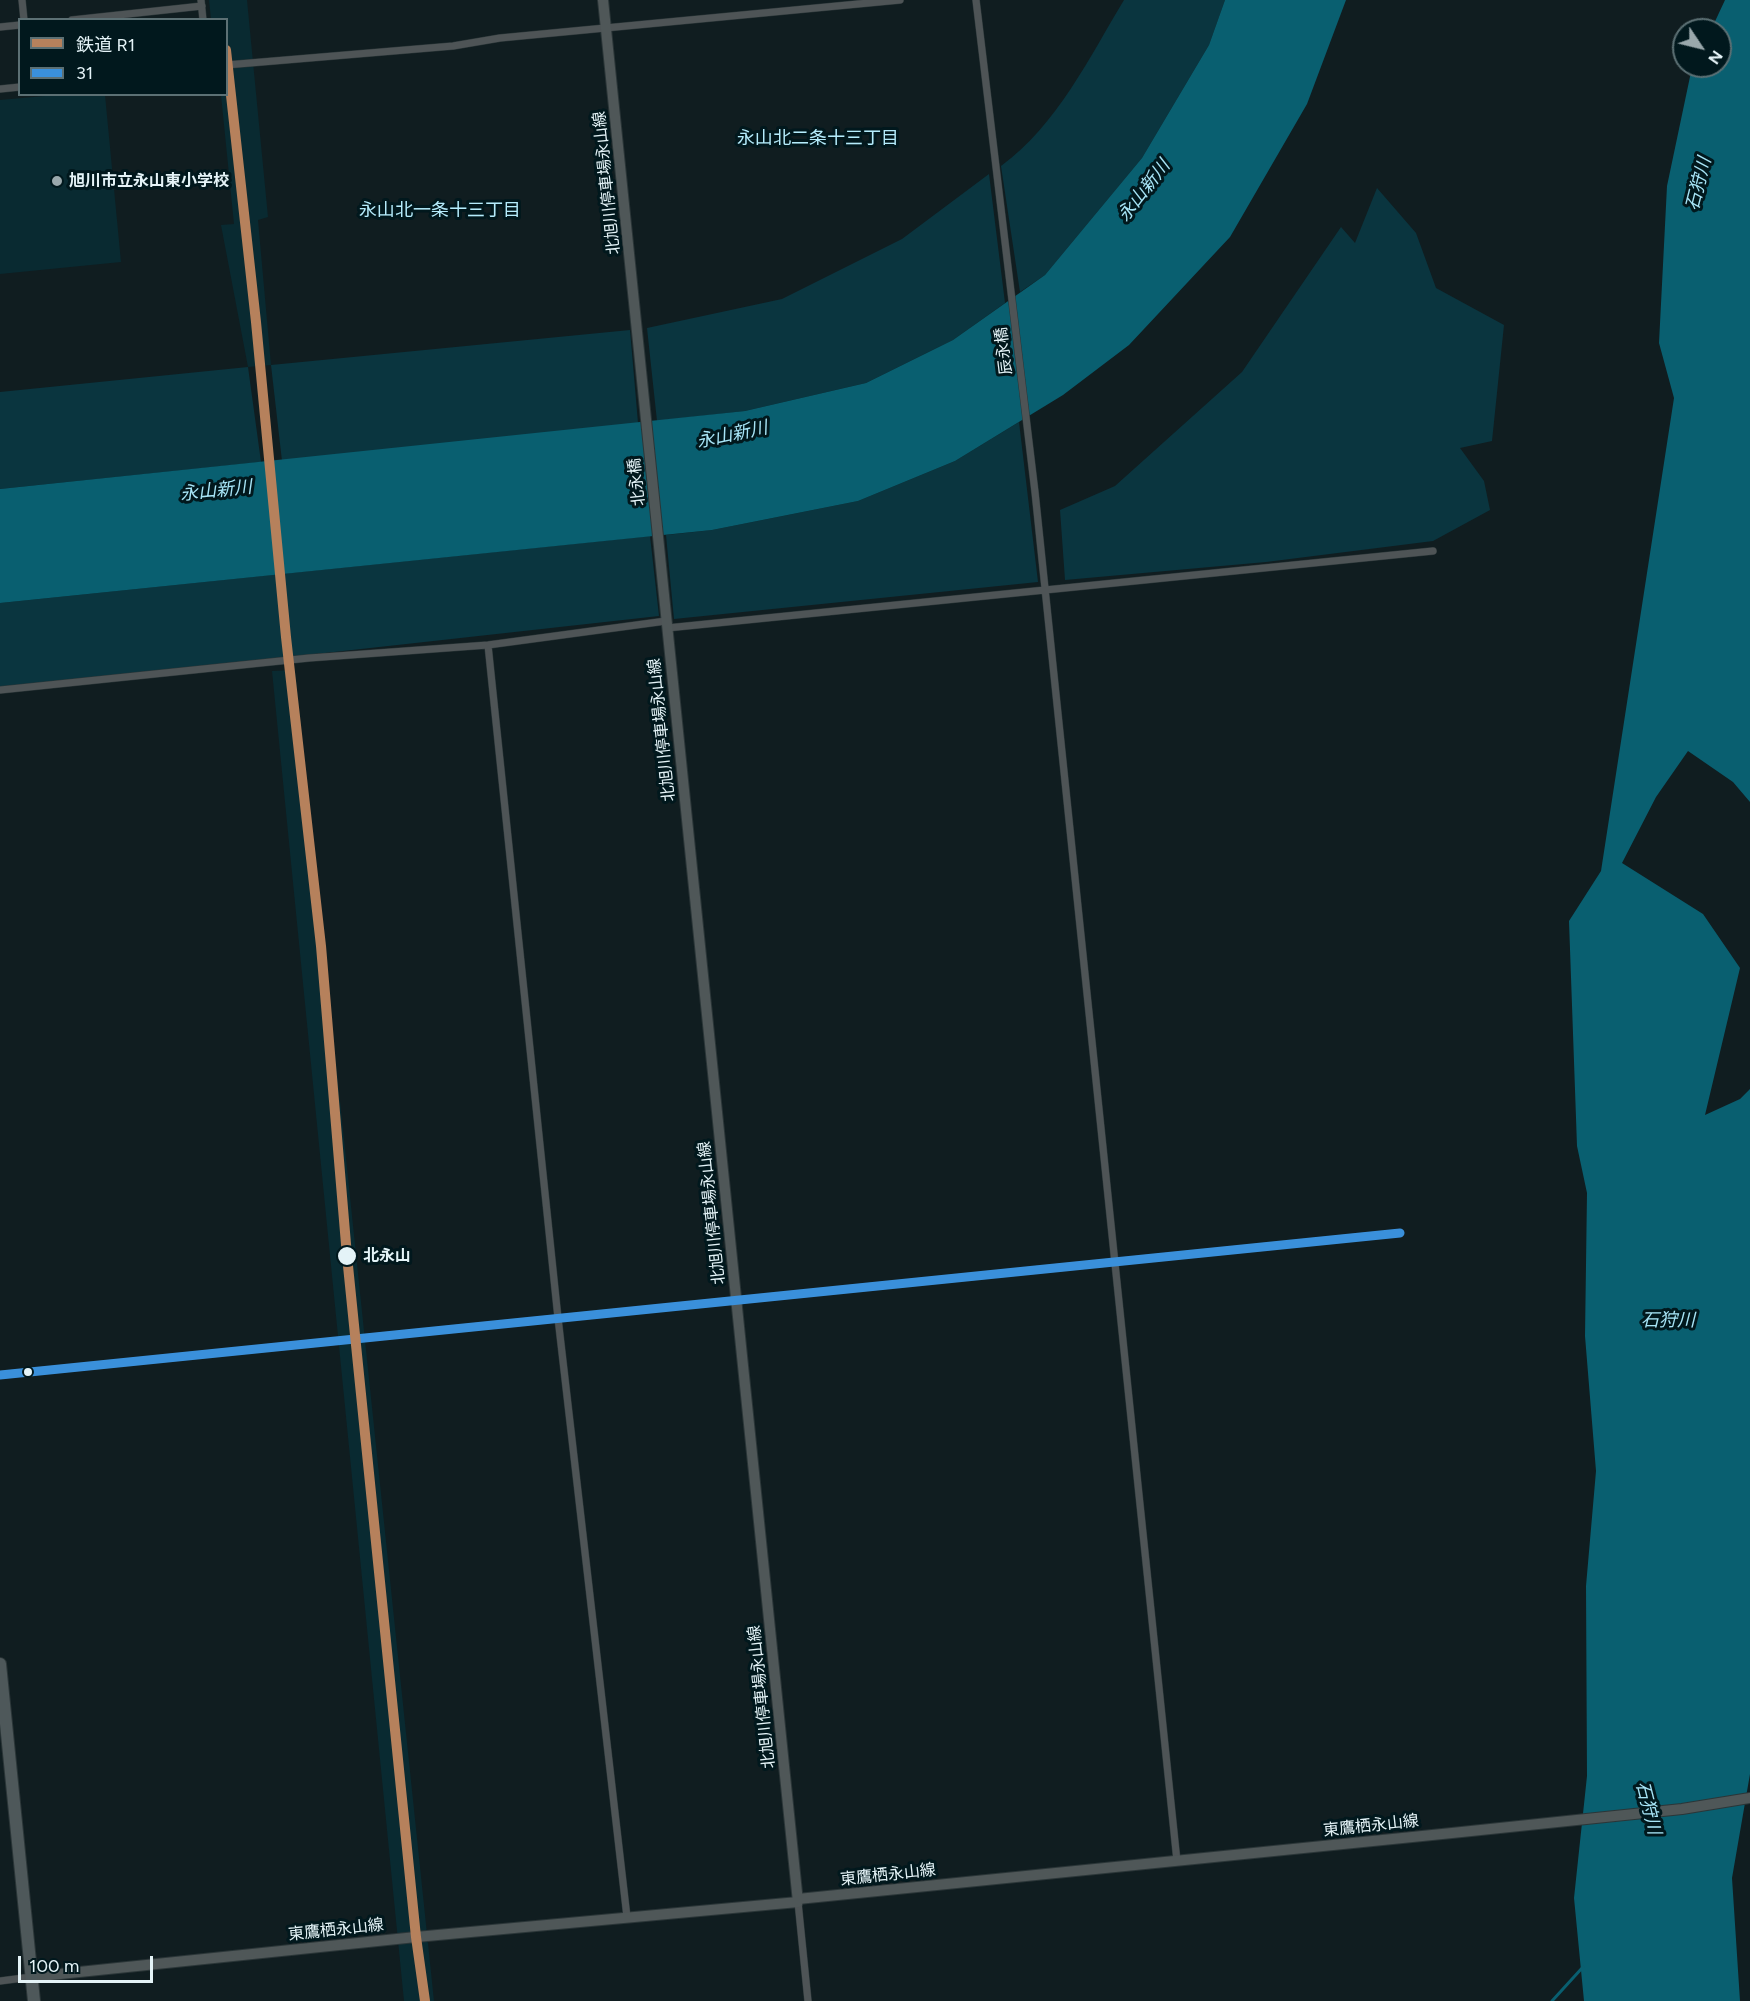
<!DOCTYPE html>
<meta charset="utf-8">
<style>
body{margin:0}
#map{position:relative;width:1750px;height:2001px;overflow:hidden;background:#101d20;font-family:Figtree,"Noto Sans JP",sans-serif}
canvas{display:block}
.legend{position:absolute;left:18px;top:18px;width:210px;height:78px;box-sizing:border-box;background:#01181d;border:2px solid #5c7074;margin:0;padding:8px 10px;list-style:none;font-size:18px;color:#e4f3f7}
.legend li{display:flex;align-items:center;gap:12px;height:30px}
.legend b{width:30px;border:2px solid #5c7074}
.north{position:absolute;left:1672px;top:18px;width:60px;height:60px;box-sizing:border-box;background:#01181d;border:2px solid #5c7074;border-radius:50%;rotate:125deg;font-size:16px;font-weight:700;line-height:24px;text-align:center;color:#e4f3f7}
.north::after{content:'';display:block;margin:auto;width:21px;height:27px;background:#9aa8ac;clip-path:polygon(50% 0,100% 100%,50% 72%,0 100%)}
.scale{position:absolute;left:18px;top:1956px;width:135px;height:27px;box-sizing:border-box;border:3px solid #e4f3f7;border-top:0;padding-left:8px;font-size:18px;line-height:21px;white-space:nowrap;color:#e4f3f7;-webkit-text-stroke:4px #01181d;paint-order:stroke}
</style>
<div id="map">
<canvas width="1750" height="2001"></canvas>
<ul class="legend">
<li><b style="height:8px;background:#b6815c"></b>鉄道 R1</li>
<li><b style="height:8px;background:#3a90db"></b>31</li>
</ul>
<div class="north">N</div>
<div class="scale">100 m</div>
</div>
<script>
const context = document.querySelector('canvas').getContext('2d');
context.lineJoin = 'round';
function fillPath(path, color) { context.fillStyle = color; context.fill(path, 'evenodd'); }
function trace(path, color, width, dash) { context.strokeStyle = color; context.lineWidth = width; context.lineCap = dash ? 'butt' : 'round'; context.setLineDash(dash || []); context.stroke(path); }
function write(font, color, halo, rows, align = 'center') {
  context.font = font + ' Figtree,"Noto Sans JP",sans-serif'; context.lineWidth = 6; context.setLineDash([]); context.textBaseline = 'middle'; context.strokeStyle = halo; context.fillStyle = color; for (const [text, x, y, turn = 0] of rows) {
    context.save(); context.translate(x, y); context.rotate((+turn || 0) * Math.PI / 180); context.textAlign = isNaN(turn) ? turn : align; if (halo) context.strokeText(text, 0, 0); context.fillText(text, 0, 0); context.restore();
  }
}
const built = new Path2D(`
 M209 0H247L268 217 258 220 271 365 248 367 221 225 234 224 221 95 226 94V20L211 19Z
 M56 95H105L121 262 0 274V100Z
 M295 670 434 2001H404L272 671Z`);
const green = new Path2D(`
 M1124 0H1225L1209 45 1142 158 1045 275 1020 292 1001 166C1057 125 1089 58 1124 0Z
 M989 174 1005 303 953 340 866 383 745 411 657 421 647 328 782 299 902 239Z
 M1377 188 1416 233 1436 288 1504 325 1492 441 1460 448 1484 481 1490 510 1433 541 1266 562 1065 580 1060 510 1115 486 1242 372 1341 227 1355 243Z
 M630 330 638 423 282 461 271 365Z
 M248 367 261 462 0 489V392Z
 M1019 422 1038 582 674 619 666 535 712 530 858 501 955 461Z
 M650 536 659 616 0 689V603Z`);
const water = new Path2D(`
 M1225 0H1346L1307 104 1230 237 1129 345 1063 395 955 461 858 501 712 530 0 603V489L745 411 866 383 953 340 1045 275 1142 158 1209 45Z
 M1725 0H1750V802L1733 782 1688 751 1656 797 1622 863 1703 914 1740 968 1705 1115 1740 1099 1750 1089V1774L1732 1878 1740 2001H1584L1574 1898 1587 1776 1586 1586 1596 1471 1585 1336 1587 1193 1577 1146 1569 921 1601 871 1674 398 1659 343 1667 186 1691 72 1694 66H1720V30H1711Z`);
const stream = new Path2D(`
 M1552 2001 1583 1967`);
const minor = new Path2D(`
 M22 0 24 20
 M201 0 203 20
 M976 0 1035 492 1177 1861
 M72 20 202 6
 M0 27 20 25
 M226 65 453 46 500 38 900 0
 M0 89 20 87
 M667 628 1433 551
 M488 645 558 1318 627 1917
 M0 690 309 658 488 645 666 621
 M0 1375 1400 1233
 M798 1902 808 2001
 M0 1981 31 1977`);
const secondary = new Path2D(`
 M798 1899 1452 1833 1682 1809 1750 1798
 M31 1977 416 1937 798 1902 603 0`);
const trunk = new Path2D(`
 M0 1664 34 2001`);
const bus1 = new Path2D(`
 M0 1375 1400 1233`);
const rail1 = new Path2D(`
 M226 50 256 322 286 637 321 946 347 1256 416 1937 425 2001`);
const markers = [
 [57,181,6,"#9aa8ac"],
 [347,1256,10,"#e4f3f7"],
 [28,1372,5,"#e4f3f7"]
];
const poiNames = [
 ["旭川市立永山東小学校",69,181]
];
const streetNames = [
 ["北旭川停車場永山線",607,183,-96],
 ["辰永橋",1004,351,-97],
 ["北永橋",637,482,-96],
 ["北旭川停車場永山線",662,730,-96],
 ["北旭川停車場永山線",712,1213,-96],
 ["北旭川停車場永山線",762,1697,-96],
 ["東鷹栖永山線",1371,1826,-6],
 ["東鷹栖永山線",888,1875,-6],
 ["東鷹栖永山線",336,1930,-6]
];
const stopNames = [
 ["北永山",363,1256]
];
const neighbourhoodNames = [
 ["永山北二条十三丁目",818,139],
 ["永山北一条十三丁目",440,211]
];
const waterNames = [
 ["石狩川",1699,184,-76],
 ["永山新川",1144,191,-52],
 ["永山新川",732,435,-12],
 ["永山新川",216,491,-6],
 ["石狩川",1668,1321],
 ["石狩川",1648,1808,76]
];
fillPath(built, '#092a31');
fillPath(green, '#0a353f');
fillPath(water, '#095f70');
trace(stream, '#095f70', 3);
trace(minor, '#2b3638', 8);
trace(secondary, '#2b3638', 12);
trace(trunk, '#2b3638', 14);
trace(minor, '#4e5456', 7);
trace(secondary, '#4f5758', 10);
trace(trunk, '#4e585a', 12);
trace(bus1, '#3a90db', 9);
trace(rail1, '#b6815c', 10);
for (const [x, y, r, color] of markers) { const dot = new Path2D(); dot.arc(x, y, r, 0, 2 * Math.PI); context.fillStyle = color; context.fill(dot); trace(dot, '#01181d', 2); }
write('bold 16px', '#e4f3f7', '#01181d', poiNames, 'left');
write('16px', '#e4f3f7', '#01181d', streetNames);
write('bold 16px', '#e4f3f7', '#01181d', stopNames, 'left');
write('18px', '#b5ecfc', '#01181d', neighbourhoodNames);
write('italic 18px', '#a7e5f7', '#01181d', waterNames);
</script>
